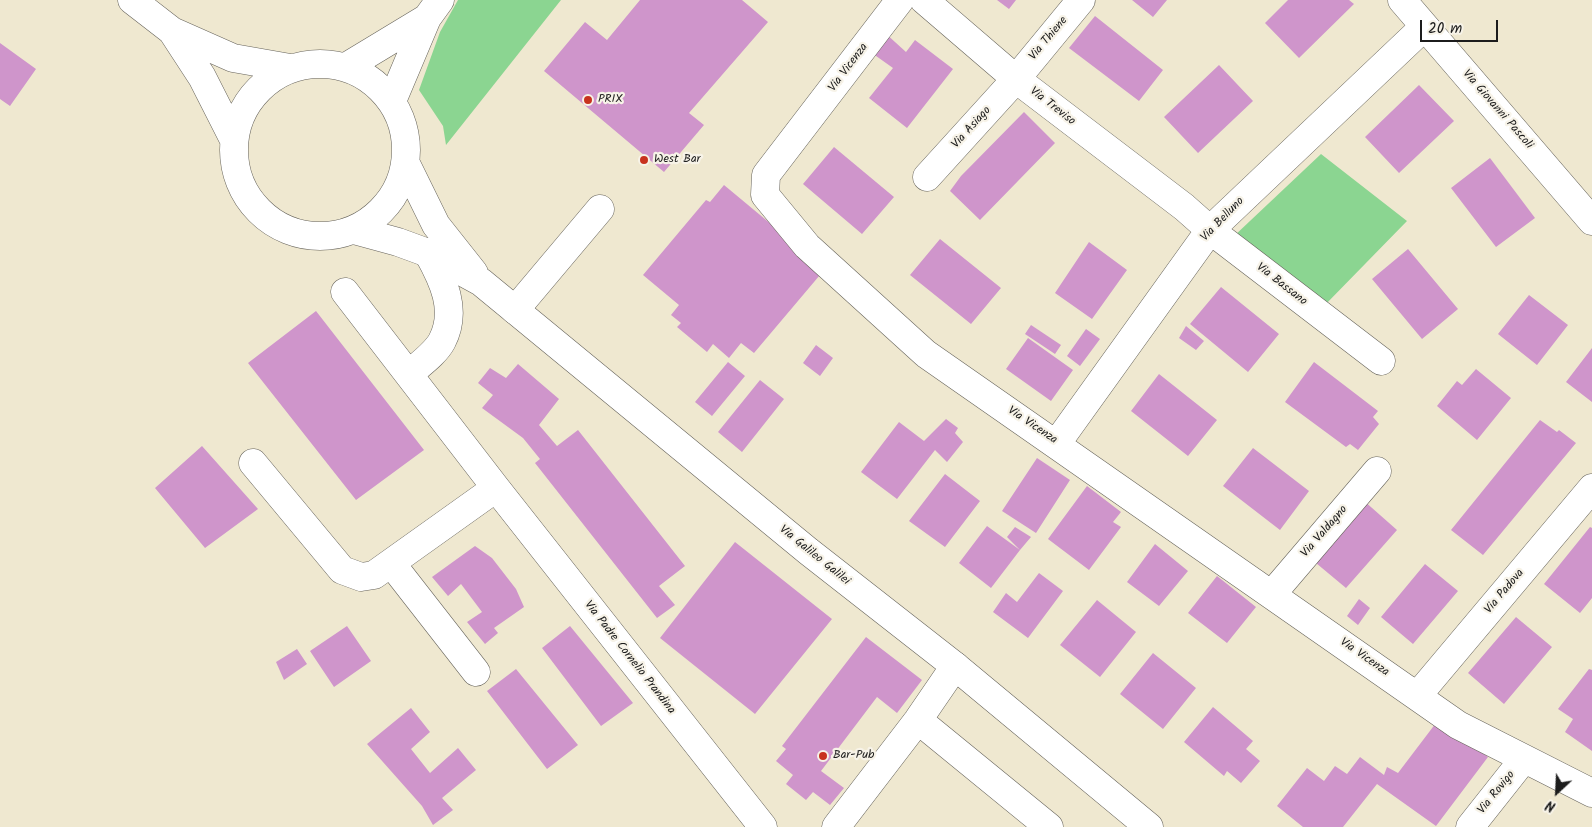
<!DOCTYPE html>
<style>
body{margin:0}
#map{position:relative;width:1592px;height:827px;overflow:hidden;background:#efe8d0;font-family:Kalam,sans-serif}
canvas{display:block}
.north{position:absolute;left:1532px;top:767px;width:50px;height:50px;-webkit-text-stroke:4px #f7f3e8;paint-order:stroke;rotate:205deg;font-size:14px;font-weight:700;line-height:20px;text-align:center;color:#1c1c1c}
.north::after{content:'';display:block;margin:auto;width:18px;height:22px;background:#1c1c1c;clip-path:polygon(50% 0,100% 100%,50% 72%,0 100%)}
.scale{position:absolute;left:1420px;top:20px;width:78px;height:22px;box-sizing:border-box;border:2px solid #1c1c1c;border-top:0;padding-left:6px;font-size:15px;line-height:18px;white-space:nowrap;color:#1c1c1c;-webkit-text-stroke:4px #f7f3e8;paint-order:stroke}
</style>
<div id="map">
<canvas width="1592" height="827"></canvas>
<div class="north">N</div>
<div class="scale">20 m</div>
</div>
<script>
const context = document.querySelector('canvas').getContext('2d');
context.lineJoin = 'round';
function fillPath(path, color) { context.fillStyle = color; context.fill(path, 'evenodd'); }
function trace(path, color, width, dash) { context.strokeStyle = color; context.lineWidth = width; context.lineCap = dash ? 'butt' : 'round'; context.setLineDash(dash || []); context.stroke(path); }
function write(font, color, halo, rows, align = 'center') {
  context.font = font + ' Kalam,sans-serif'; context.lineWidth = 4.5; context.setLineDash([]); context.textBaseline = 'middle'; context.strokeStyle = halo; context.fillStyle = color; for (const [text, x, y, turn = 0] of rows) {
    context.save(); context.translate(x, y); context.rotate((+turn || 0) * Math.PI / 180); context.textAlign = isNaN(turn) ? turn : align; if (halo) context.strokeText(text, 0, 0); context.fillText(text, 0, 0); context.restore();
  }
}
const green = new Path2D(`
 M458 0H561L446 145 443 126 419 90 440 32Z
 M1321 154 1407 221 1323 307 1233 237Z`);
const building = new Path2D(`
 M640 0H742L768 22 689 113 704 125 664 172 544 71 585 22 607 40Z
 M997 0H1016L1009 9Z
 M1132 0H1167L1153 17Z
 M1288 0H1349L1354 4 1299 58 1265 23Z
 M1095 16 1163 70 1139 101 1069 48Z
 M884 32 906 52 915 40 953 69 907 128 869 98 893 68 869 51Z
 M0 43 36 69 10 106 0 99Z
 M1219 65 1253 101 1198 153 1164 117Z
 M1419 85 1454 121 1399 173 1365 137Z
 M1024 112 1055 143 980 220 950 191 961 176Z
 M834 147 894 197 862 234 803 184Z
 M1490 158 1535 218 1496 247 1451 188Z
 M724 185 825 269 754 353 741 343 729 358 713 344 707 352 677 327 681 323 671 315 679 305 643 275 706 200 710 202Z
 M940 239 1001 288 971 324 910 275Z
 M1089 242 1127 270 1092 319 1055 293Z
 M1408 249 1458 309 1422 339 1372 279Z
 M1221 287 1279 334 1248 372 1190 324Z
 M1529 295 1568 325 1537 365 1498 334Z
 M316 311 424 450 356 500 248 363Z
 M1031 325 1061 345 1055 354 1025 334Z
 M1186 326 1204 341 1196 350 1179 338Z
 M1086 329 1100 339 1080 366 1067 356Z
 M1028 338 1073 370 1051 401 1006 369Z
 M816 345 833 358 820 376 803 363Z
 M1592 348V402L1566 382Z
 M728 362 745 376 712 416 695 402Z
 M1314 362 1378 411 1373 417 1379 424 1358 450 1350 444 1346 447 1285 402Z
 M518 364 559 399 539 425 557 446 578 430 685 566 659 586 675 605 657 618 535 463 540 459 523 438 482 408 493 395 478 383 490 368 506 378Z
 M1476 369 1511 398 1477 440 1437 406 1457 381 1462 385Z
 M1159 374 1217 420 1188 456 1131 411Z
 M760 380 784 399 742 452 718 432Z
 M946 419 958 428 955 433 963 442 947 462 935 450 897 499 861 472 899 422 924 441Z
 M1540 420 1557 432 1559 430 1576 443 1483 555 1451 530Z
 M202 446 258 509 205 548 155 488Z
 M1253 448 1309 491 1280 530 1223 486Z
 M1037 458 1070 480 1036 533 1002 511Z
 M945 474 980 501 945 547 909 521Z
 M1087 486 1121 512 1113 522 1121 527 1089 570 1048 539Z
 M1363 500 1397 530 1346 588 1316 563 1329 549 1324 544Z
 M987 526 1020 550 991 588 959 563Z
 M1015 527 1031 537 1020 550 1007 537Z
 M1590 527 1592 528V598L1580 613 1544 584Z
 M735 542 832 619 755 714 660 638Z
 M1155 544 1188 571 1159 606 1127 582Z
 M475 546 492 558 516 589 524 607 494 628 498 633 485 644 467 622 482 612 461 584 448 596 432 577Z
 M1425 564 1458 591 1413 644 1381 617Z
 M1039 573 1063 591 1028 638 993 612 1006 593 1017 602Z
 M1217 576 1256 607 1227 643 1188 613Z
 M1359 599 1370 608 1358 625 1347 616Z
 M1097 600 1136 632 1100 677 1060 645Z
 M1516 617 1552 647 1504 704 1468 673Z
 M347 626 371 661 334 687 310 651Z
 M570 626 633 703 601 726 542 648Z
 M866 637 922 680 897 713 877 697 821 771 844 788 830 805 813 792 806 800 786 784 793 775 776 761 786 749 782 746Z
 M297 649 307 664 284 680 276 662Z
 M1153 653 1196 688 1163 729 1120 694Z
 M516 669 578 745 547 769 487 691Z
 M1589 669 1592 670V751L1565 732 1573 719 1558 709Z
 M1213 707 1253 741 1246 749 1260 761 1241 783 1227 771 1224 776 1184 742Z
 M411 708 430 732 411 749 430 773 458 748 476 770 442 798 453 810 433 825 422 806 367 744Z
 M1439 719 1488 757 1436 826 1377 784 1343 827H1303L1277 806 1307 768 1324 781 1335 766 1347 774 1360 757 1384 775 1387 767 1398 773Z`);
const minor = new Path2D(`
 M900 0 766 175 765 195 807 246 926 354 1458 725 1592 793
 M924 0 1016 79 1184 207 1210 230 1381 361
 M1402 0 1592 221
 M346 67 427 18
 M392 101 427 18 440 0
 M927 177 1016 79 1081 0
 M345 292 496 488 763 827
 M515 310 600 209
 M409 374C420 364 435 354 442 341 458 310 443 280 428 253
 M1057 443 1210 230 1424 27
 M253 463 342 570 361 577 374 575 496 488
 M391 563 476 672
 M1272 594 1377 471
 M1418 695 1592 488
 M918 720 1049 827
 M836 827 918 720 955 666
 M1470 827 1523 760`);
const major = new Path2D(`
 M132 0 172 31 233 58 290 68
 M172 31 202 77 234 140
 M234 150a86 86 0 1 1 172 0a86 86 0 1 1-172 0Z
 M406 164 436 225 474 273
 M354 230 398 242 428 253 481 282 808 551 955 666 1149 827`);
const markers = [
 [588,100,5,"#c8321e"],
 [644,160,5,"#c8321e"],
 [823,756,5,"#c8321e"]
];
const streetNames = [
 ["Via Thiene",1049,39,-50],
 ["Via Vicenza",849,68,-53],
 ["Via Treviso",1052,107,38],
 ["Via Giovanni Pascoli",1497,110,49],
 ["Via Asiago",972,128,-48],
 ["Via Belluno",1223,220,-46],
 ["Via Bassano",1281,285,38],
 ["Via Vicenza",1032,426,34],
 ["Via Valdagno",1325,532,-49],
 ["Via Galileo Galilei",814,556,39],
 ["Via Padova",1505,592,-50],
 ["Via Padre Cornelio Prandina",629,658,52],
 ["Via Vicenza",1364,658,35],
 ["Via Rovigo",1497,793,-51]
];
const poiNames = [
 ["PRIX",598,100],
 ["West Bar",654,160],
 ["Bar-Pub",833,756]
];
fillPath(green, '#8bd591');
fillPath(building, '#cf95cb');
trace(minor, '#66635b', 29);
trace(major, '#66635b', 29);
trace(minor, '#fff', 28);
trace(major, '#fff', 28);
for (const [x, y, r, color] of markers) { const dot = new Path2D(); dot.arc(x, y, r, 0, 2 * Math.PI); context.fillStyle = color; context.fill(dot); trace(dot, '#f7f3e8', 2); }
write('12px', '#1c1c1c', '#f7f3e8', streetNames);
write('12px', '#1c1c1c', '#f7f3e8', poiNames, 'left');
</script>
